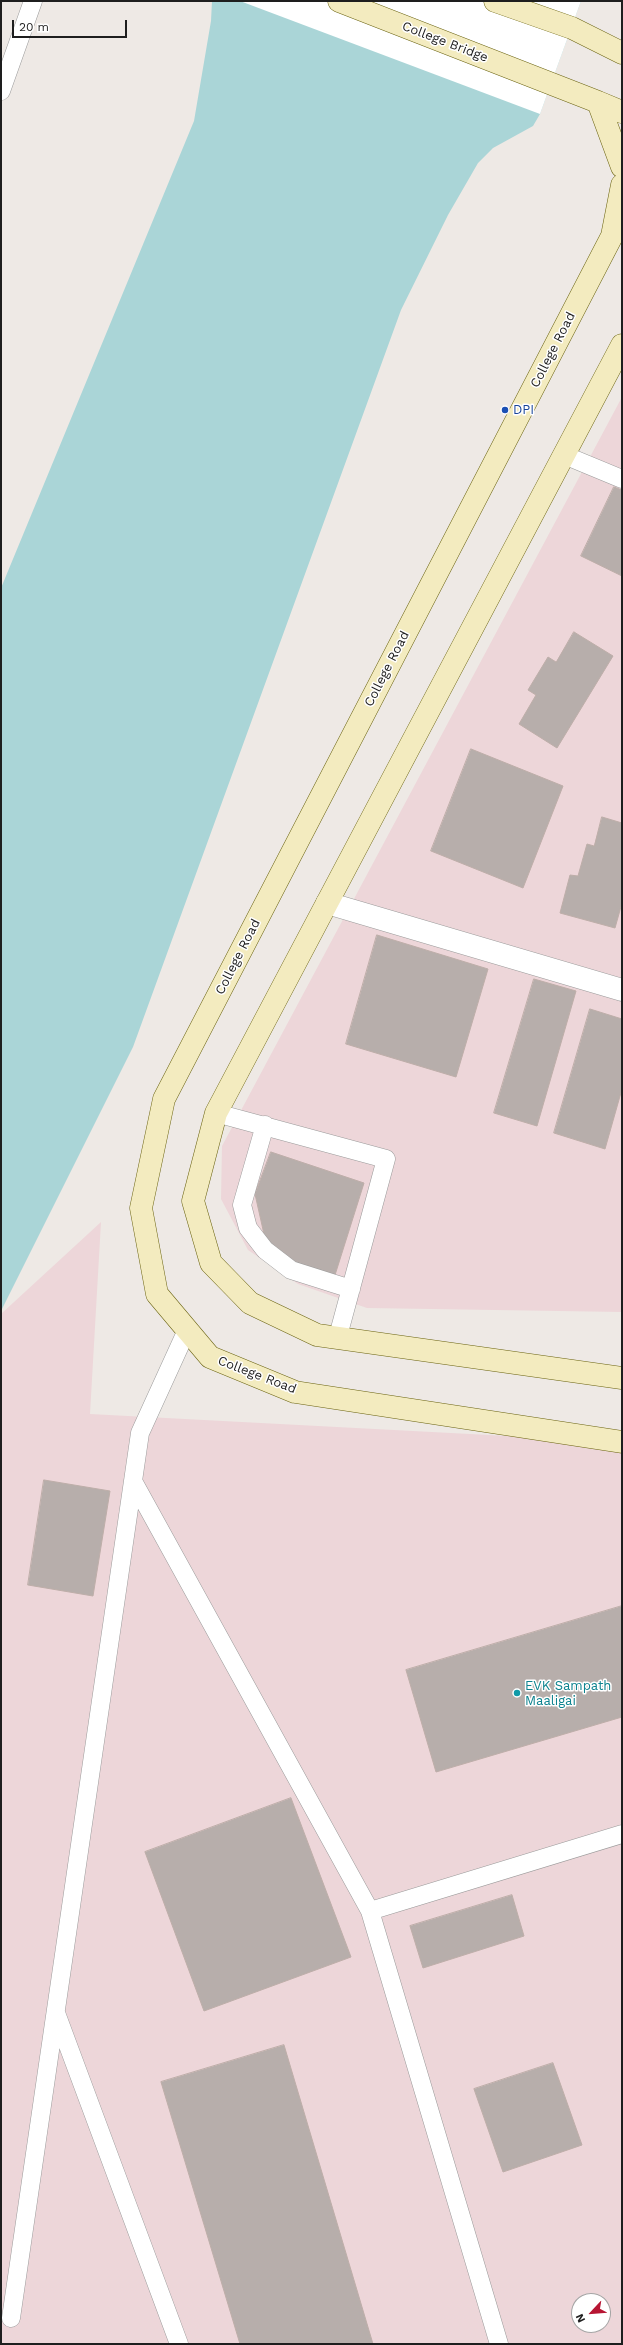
<!DOCTYPE html>
<style>
body{margin:0}
#map{position:relative;width:623px;height:2345px;overflow:hidden;background:#eee9e5;font-family:"Work Sans",sans-serif}
canvas{display:block}
.frame{position:absolute;inset:0;border:2px solid #1e1e1e;pointer-events:none}
.north{position:absolute;left:571px;top:2293px;width:40px;height:40px;box-sizing:border-box;background:#fff;border:1px solid #a5a5a5;border-radius:50%;rotate:244deg;font-size:11px;font-weight:700;line-height:16px;text-align:center;color:#1e1e1e}
.north::after{content:'';display:block;margin:auto;width:14px;height:18px;background:#b71533;clip-path:polygon(50% 0,100% 100%,50% 72%,0 100%)}
.scale{position:absolute;left:12px;top:20px;width:115px;height:18px;box-sizing:border-box;border:2px solid #1e1e1e;border-top:0;padding-left:5px;font-size:12px;line-height:14px;white-space:nowrap;color:#1e1e1e;-webkit-text-stroke:3px #fff;paint-order:stroke}
</style>
<div id="map">
<canvas width="623" height="2345"></canvas>
<div class="frame"></div>
<div class="north">N</div>
<div class="scale">20 m</div>
</div>
<script>
const context = document.querySelector('canvas').getContext('2d');
context.lineJoin = 'round';
function fillPath(path, color) { context.fillStyle = color; context.fill(path, 'evenodd'); }
function trace(path, color, width, dash) { context.strokeStyle = color; context.lineWidth = width; context.lineCap = dash ? 'butt' : 'round'; context.setLineDash(dash || []); context.stroke(path); }
function write(font, color, halo, rows, align = 'center') {
  context.font = font + ' "Work Sans",sans-serif'; context.lineWidth = 3; context.setLineDash([]); context.textBaseline = 'middle'; context.strokeStyle = halo; context.fillStyle = color; for (const [text, x, y, turn = 0] of rows) {
    context.save(); context.translate(x, y); context.rotate((+turn || 0) * Math.PI / 180); context.textAlign = isNaN(turn) ? turn : align; if (halo) context.strokeText(text, 0, 0); context.fillText(text, 0, 0); context.restore();
  }
}
const commercial = new Path2D(`
 M622 397V1312L367 1308 298 1284 248 1250 221 1199 222 1146Z
 M101 1222 90 1414 622 1442V2344H1V1314ZM579 2301H603V2325H579Z`);
const water = new Path2D(`
 M212 1H581L540 114 533 126 493 148 478 163 448 215 401 310 133 1047 1 1311V588L194 121 211 21Z`);
const pier = new Path2D(`
 M240 1H581L540 114Z`);
const building = new Path2D(`
 M614 487 622 490V576L581 556Z
 M574 632 613 656 557 748 519 724 536 695 528 690 548 657 556 662Z
 M471 749 563 786 523 888 431 851Z
 M602 817 622 823V903L615 928 560 913 570 875 578 876 587 844 594 846Z
 M377 935 488 969 456 1077 346 1044Z
 M534 979 576 991 537 1126 494 1113Z
 M590 1009 622 1019V1089L605 1149 554 1133Z
 M271 1152 364 1183 335 1275 296 1267 266 1243 255 1194Z
 M44 1480 110 1491 93 1596 28 1585Z
 M622 1606V1717L436 1772 406 1670Z
 M291 1798 351 1957 204 2011 145 1852Z
 M512 1895 524 1936 423 1968 410 1926Z
 M284 2045 373 2344H240L161 2082Z
 M553 2063 582 2145 503 2172 474 2089Z`);
const lane = new Path2D(`
 M1 91 33 1
 M564 455 622 479
 M216 1113 386 1159 338 1336
 M265 1125 242 1205 248 1228 265 1250 291 1270 351 1289
 M133 1481 370 1911 499 2344
 M370 1911 622 1834
 M56 2013 179 2344
 M11 2318 140 1433 187 1330`);
const street = new Path2D(`
 M327 903 622 990`);
const secondary = new Path2D(`
 M339 1 598 102 622 167
 M495 1 572 28 622 53
 M598 102 622 112
 M622 185 612 236 164 1099 141 1208 157 1294 210 1357 295 1392 622 1442
 M622 345 216 1113 193 1201 211 1263 250 1303 317 1335 622 1378`);
const markers = [
 [505,410,4,"#1a4fb4"],
 [517,1693,4,"#0f9aa8"]
];
const streetNames = [
 ["College Bridge",445,42,21],
 ["College Road",553,350,-63],
 ["College Road",387,669,-63],
 ["College Road",238,957,-63],
 ["College Road",257,1375,21]
];
const transitNames = [
 ["DPI",513,410]
];
const cultureNames = [
 ["EVK Sampath",525,1686],
 ["Maaligai",525,1701]
];
fillPath(commercial, '#edd6d9');
fillPath(water, '#aad5d7');
fillPath(pier, '#fff');
fillPath(building, '#b7aeab');
trace(building, '#beaea9', 1);
trace(lane, '#9b9b9b', 19);
trace(street, '#9b9b9b', 23);
trace(secondary, '#6a6311', 23);
trace(lane, '#fff', 18);
trace(street, '#fff', 22);
trace(secondary, '#f3ebbf', 22);
for (const [x, y, r, color] of markers) { const dot = new Path2D(); dot.arc(x, y, r, 0, 2 * Math.PI); context.fillStyle = color; context.fill(dot); trace(dot, '#fff', 1.5); }
write('13px', '#1e1e1e', '#fff', streetNames);
write('13px', '#164399', '#fff', transitNames, 'left');
write('13px', '#0d838f', '#fff', cultureNames, 'left');
</script>
